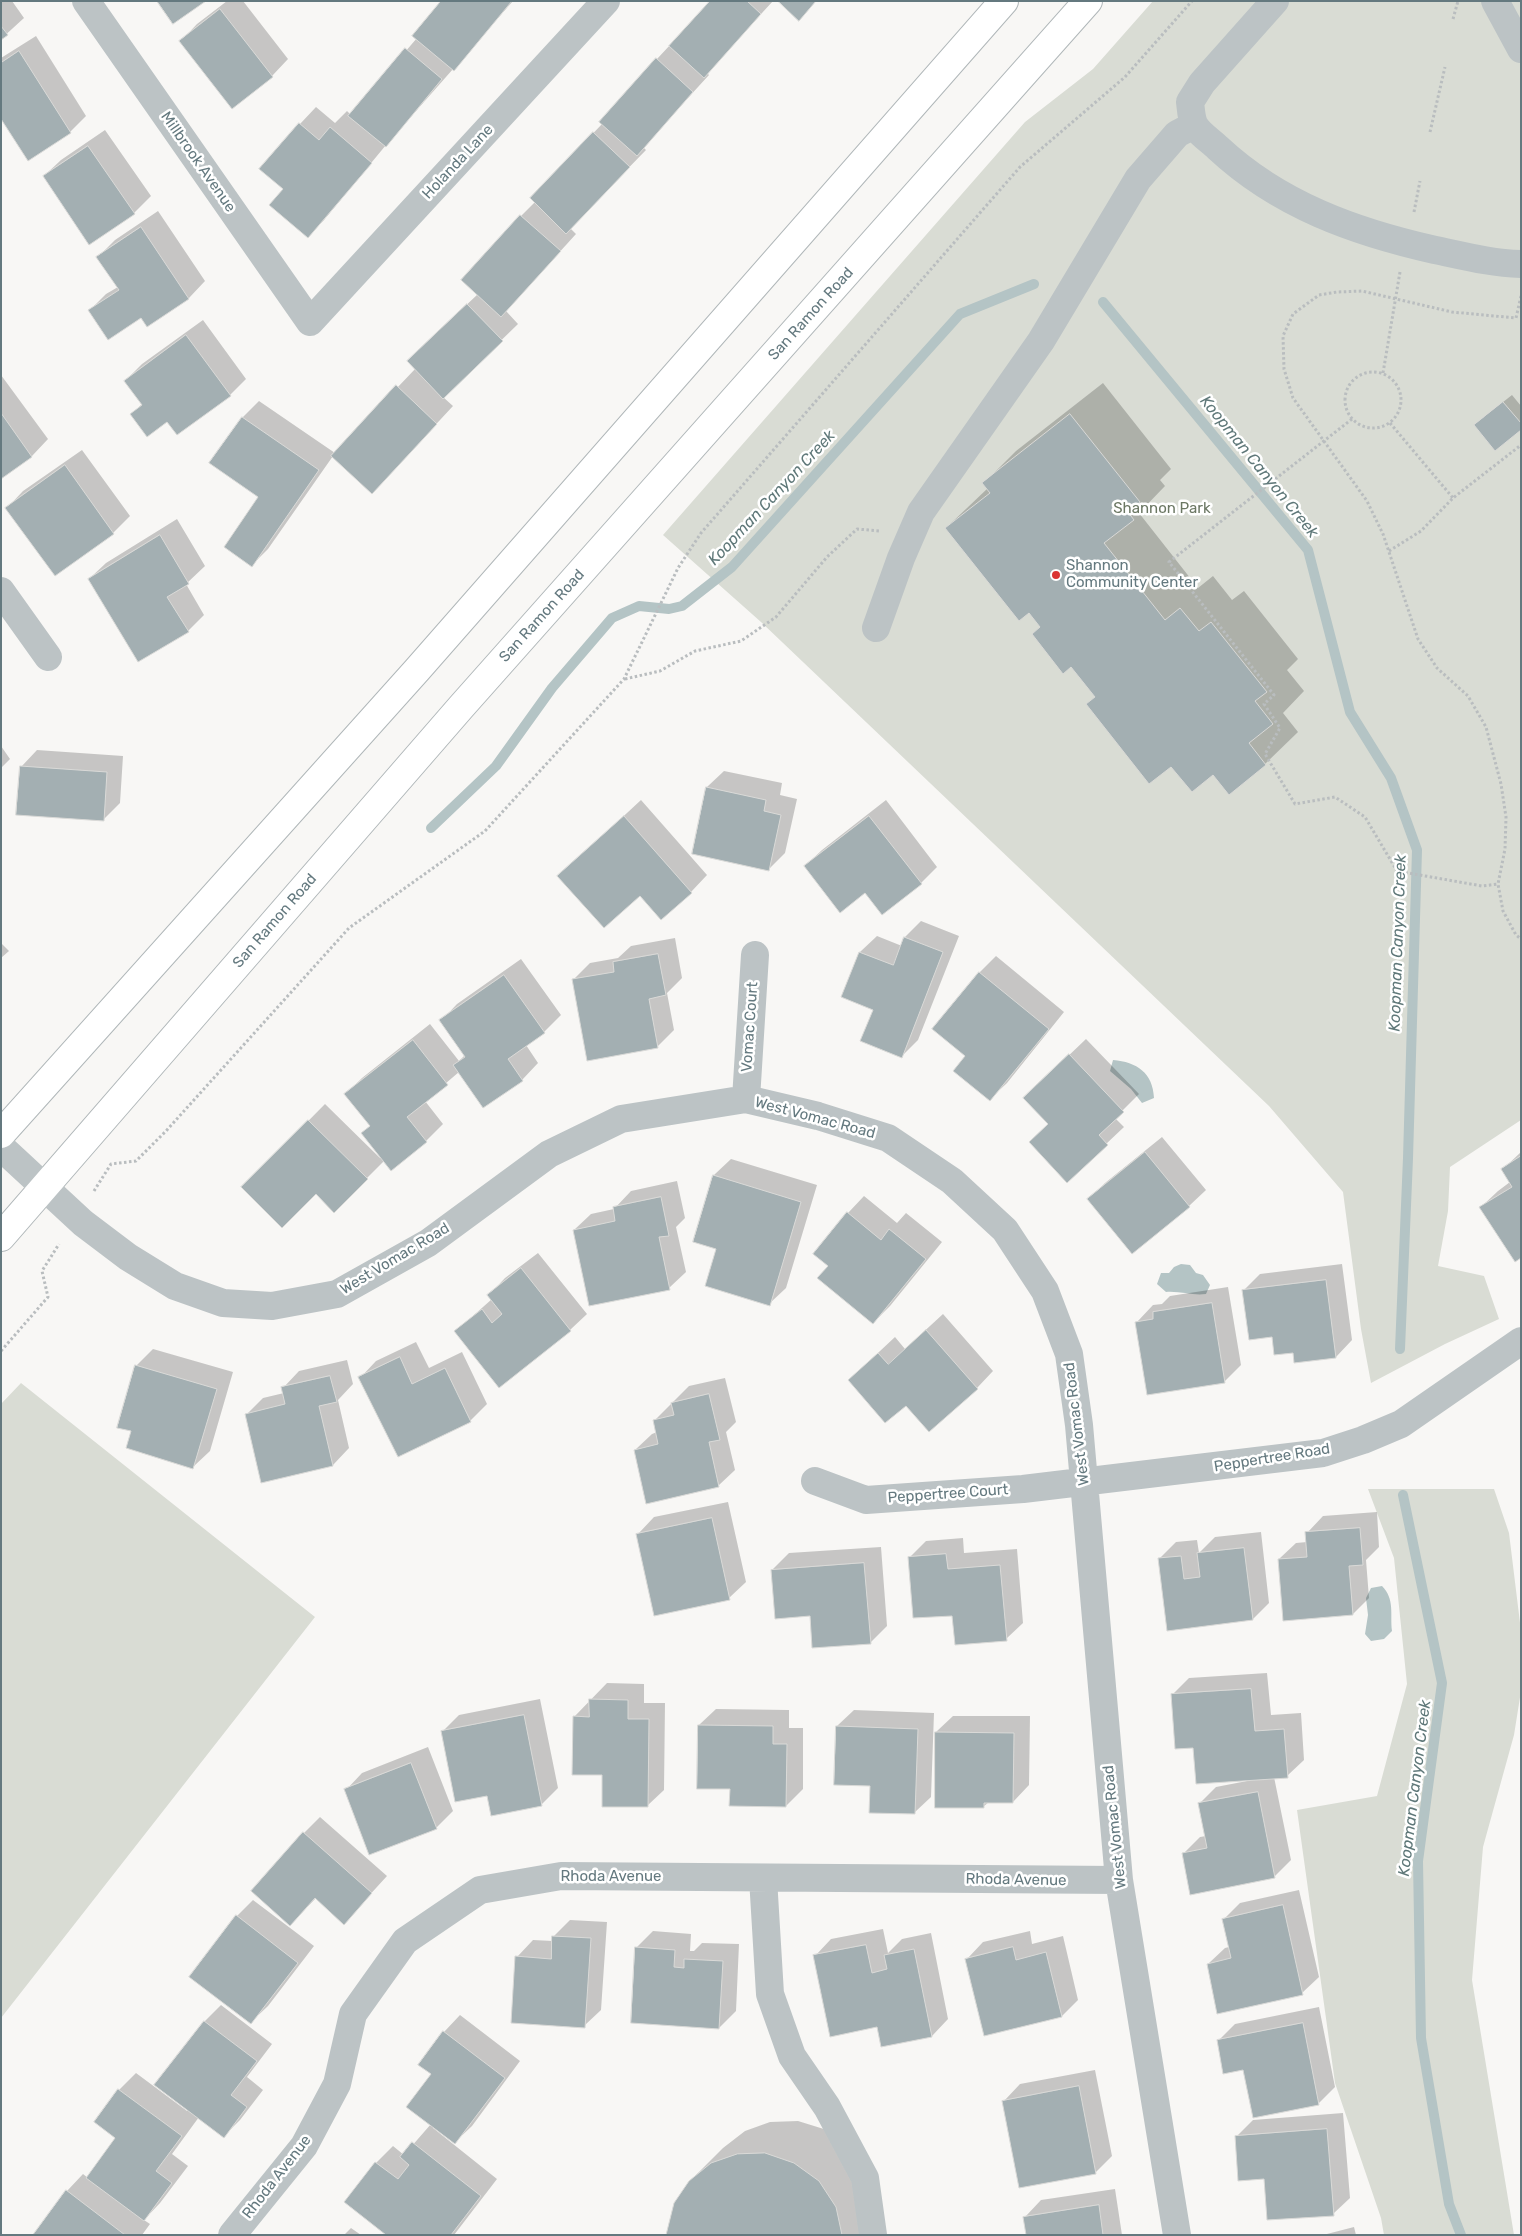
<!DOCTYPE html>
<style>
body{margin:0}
#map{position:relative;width:1522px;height:2236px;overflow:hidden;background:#f8f7f5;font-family:Rubik,sans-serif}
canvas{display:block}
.frame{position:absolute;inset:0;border:2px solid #64797f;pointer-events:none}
</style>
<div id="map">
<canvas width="1522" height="2236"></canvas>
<div class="frame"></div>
</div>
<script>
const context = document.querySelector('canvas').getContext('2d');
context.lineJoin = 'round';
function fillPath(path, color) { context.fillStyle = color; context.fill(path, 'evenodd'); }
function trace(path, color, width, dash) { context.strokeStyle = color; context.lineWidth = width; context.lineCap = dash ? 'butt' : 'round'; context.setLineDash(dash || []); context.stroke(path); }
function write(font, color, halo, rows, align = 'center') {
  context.font = font + ' Rubik,sans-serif'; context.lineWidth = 5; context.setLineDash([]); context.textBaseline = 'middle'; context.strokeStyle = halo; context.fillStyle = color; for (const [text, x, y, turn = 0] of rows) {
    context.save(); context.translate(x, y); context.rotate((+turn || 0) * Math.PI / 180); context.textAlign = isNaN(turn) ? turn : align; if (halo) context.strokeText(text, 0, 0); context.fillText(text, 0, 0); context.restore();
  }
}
const green = new Path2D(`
 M1153 1H1521V1120L1450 1167 1448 1211 1438 1266 1484 1276 1499 1319 1445 1344 1371 1383 1361 1329 1343 1192 1269 1106 761 622 663 535 1025 122 1093 69Z
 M21 1383 315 1617 1 2018V1404Z
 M1368 1489H1494L1509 1533 1521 1631V1691L1514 1735 1483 1847 1472 1980 1514 2235H1384L1381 2218 1335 2083 1297 1810 1377 1796 1407 1684 1394 1558Z`);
const water = new Path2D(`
 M1113 1060C1137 1062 1153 1073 1154 1098L1142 1103 1131 1089 1110 1071Z
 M1181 1264 1190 1265 1196 1273 1203 1275 1210 1285 1206 1294C1193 1296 1181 1291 1166 1292L1157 1284 1161 1273H1169L1174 1267Z
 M1382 1586C1395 1599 1390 1614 1392 1631L1384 1639 1371 1641 1365 1634 1368 1615 1366 1598 1371 1588Z`);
const shadow = new Path2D(`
 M1 1H12L24 18 1 39Z
 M227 1H243L288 59 272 76 181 41 197 24Z
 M443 1H513L386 145 324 220 308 236 284 189 300 124 316 107 335 123 347 111 351 115 417 38Z
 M711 1H773L707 73 709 75 643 147 646 150 570 228 576 234 506 311 518 324 443 397 453 406 388 476 333 456 268 549 252 565 260 497 243 417 259 401 335 453 416 368 425 344 478 294 521 216 535 202 531 198 603 123 657 59Z
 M36 36 86 116 70 132 1 116V58Z
 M105 130 151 196 134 213 44 176 61 160Z
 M158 211 205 281 189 298 147 326 141 317 90 310 106 294 118 287 98 257 115 240Z
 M203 320 246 379 230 395 168 420 132 414 142 404 125 381 142 364Z
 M1 375 48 439 32 456 1 477Z
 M1103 383 1171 469 1160 480 1165 486 1139 513 1198 588 1213 576 1232 600 1244 591 1298 659 1287 670 1304 691 1283 713 1298 732 1265 764 1213 773 1171 765 1088 704 1096 696 1029 611 946 528 988 488 984 483 1016 451Z
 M1512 395 1521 406V429L1484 417Z
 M82 450 130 516 113 533 55 574 7 508 23 491Z
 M177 519 205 566 186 584 204 615 188 631 89 579 106 563Z
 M1 746 10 759 1 768Z
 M37 750 123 756 120 803 103 820 21 767Z
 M724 771 782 783 780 795 797 799 785 853 769 869 707 787Z
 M641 800 707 875 691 892 640 895 559 876Z
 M886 800 937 867 921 883 865 892 805 866 822 850Z
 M921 921 959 936 918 1040 902 1056 874 1009 843 996 860 952 877 936 902 946 905 937Z
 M675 938 682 978 667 993 674 1030 657 1047 573 980 590 963 618 958 631 946Z
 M1 943 9 951 1 958Z
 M996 956 1064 1012 1007 1083 990 1099 966 1056 934 1029 980 972Z
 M521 959 561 1015 544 1032 526 1045 538 1063 522 1080 459 1072 425 1101 443 1124 426 1141 391 1169 384 1161 334 1211 316 1193 243 1187 325 1104 380 1158 371 1125 346 1094 362 1078 430 1024 459 1061 465 1055 441 1021 457 1004Z
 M1086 1039 1139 1094 1115 1118 1124 1127 1067 1181 1049 1124 1041 1082Z
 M1162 1137 1206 1190 1189 1206 1089 1200 1105 1183Z
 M1521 1152 1520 1156 1521 1257 1481 1207 1498 1191 1510 1182 1502 1170Z
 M731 1159 817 1185 786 1288 769 1304 718 1248 714 1175Z
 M677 1181 685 1218 676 1227 686 1272 669 1288 574 1230 591 1214 614 1209 631 1191Z
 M864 1196 897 1223 906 1213 942 1242 890 1306 873 1323 829 1266 848 1213Z
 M538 1253 587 1314 570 1330 456 1331 492 1299 489 1295 505 1278Z
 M1342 1264 1352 1340 1336 1357 1294 1352 1273 1336 1243 1291 1260 1274Z
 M1228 1287 1241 1365 1224 1382 1137 1322 1153 1305 1162 1304 1170 1296Z
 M943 1314 993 1371 977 1388 906 1404 849 1380 895 1337 905 1349Z
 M416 1342 429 1368 462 1352 487 1404 470 1421 360 1378 376 1361Z
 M153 1349 233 1372 210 1451 193 1467 133 1430 136 1366Z
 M347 1360 353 1384 338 1400 349 1448 333 1465 262 1482 246 1415 263 1398 284 1393 283 1388 299 1371Z
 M725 1378 736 1422 726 1432 735 1470 718 1486 635 1450 652 1434 657 1432 654 1421 689 1386Z
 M728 1502 746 1582 729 1598 638 1534 654 1517Z
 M1377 1512 1379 1547 1366 1560 1369 1598 1353 1614 1279 1559 1296 1543 1307 1542V1533L1323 1516Z
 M1261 1532 1269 1603 1253 1619 1168 1630 1159 1559 1176 1542 1197 1540 1199 1553 1215 1537Z
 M963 1538 964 1553 1017 1549 1023 1623 1006 1639 954 1614 909 1558 926 1541Z
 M881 1547 887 1626 870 1643 811 1615 772 1570 789 1553Z
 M1267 1673 1271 1715 1301 1713 1304 1760 1287 1776 1274 1777 1291 1860 1274 1877 1184 1853 1200 1837 1206 1836 1200 1803 1216 1787 1247 1781 1194 1746 1172 1695 1189 1678Z
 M607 1683 644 1684V1703H665L664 1790 647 1806 603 1773 574 1717Z
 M540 1699 558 1788 541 1805 442 1732 459 1715Z
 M716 1709 789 1710V1728H803V1789L786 1806 731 1788 699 1725Z
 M854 1710 934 1713 931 1797 914 1813 871 1785 837 1726Z
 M953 1716H1030L1029 1785 1013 1802H989L983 1807 936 1732Z
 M428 1747 453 1811 436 1828 346 1790 362 1773Z
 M320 1817 387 1876 344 1923 316 1898 290 1925 304 1833Z
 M1299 1890 1319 1977 1302 1993 1208 1964 1225 1948 1229 1947 1223 1920 1240 1903Z
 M253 1900 314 1946 268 2006 251 2022 237 1916Z
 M570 1920 607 1922 601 2010 584 2026 517 1957 533 1940 553 1941 554 1936Z
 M883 1929 888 1953 902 1939 931 1933 948 2019 932 2036 878 2026 815 1956 831 1939Z
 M653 1931 691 1934 690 1951H694L702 1943 739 1944 736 2011 719 2028 636 1948Z
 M1030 1931 1032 1944 1063 1936 1078 2000 1062 2016 967 1959 983 1942Z
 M221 2005 272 2044 247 2077 263 2090 240 2120 224 2136 199 2117 172 2154 188 2166 160 2203 144 2220 150 2224 142 2235H34L67 2191 83 2174 88 2178 117 2138 96 2122 119 2090 136 2073 187 2111 188 2110 156 2085 205 2021Z
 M1319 2007 1335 2087 1318 2104 1244 2069 1218 2041 1235 2024Z
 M460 2015 520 2061 472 2126 455 2142 434 2126 433 2128 497 2179 454 2235H388L346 2202 376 2163 393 2146 404 2155 431 2124 432 2074 444 2032Z
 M1095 2070 1112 2156 1095 2173 1004 2101 1020 2084Z
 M1343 2113 1350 2198 1333 2214 1265 2178 1236 2137 1253 2120Z
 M798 2121 827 2130 851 2149 870 2235H668L690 2181 723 2148 745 2131 770 2122Z
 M1115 2189 1122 2235H1028L1025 2217 1041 2200Z
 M1354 2227 1356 2235H1323Z
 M351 2228 361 2235H344Z`);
const stream = new Path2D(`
 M1103 302 1308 550 1350 712 1391 778 1417 850 1408 1158 1400 1349
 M431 828 496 766 552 688 612 618 639 606 669 609 682 606 732 567 960 314 1034 284
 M1403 1495 1442 1683 1418 1861 1421 2038 1449 2204 1461 2235`);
const building = new Path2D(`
 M157 1H206L173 24Z
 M441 1H512L454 71 412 36Z
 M710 1H747L761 14 704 78 669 46Z
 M778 1H816L799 21Z
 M220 9 273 77 232 109 179 41Z
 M1 26 8 35 1 40Z
 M405 48 442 79 386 147 348 116Z
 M19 51 71 133 28 161 1 119V63Z
 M656 58 693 92 637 156 599 122Z
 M299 123 319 140 330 127 372 163 308 238 269 205 283 189 259 169Z
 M593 132 630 167 566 234 530 198Z
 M88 146 135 214 89 245 43 176Z
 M520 215 561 251 501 317 461 280Z
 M141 227 189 299 147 327 141 318 108 340 88 310 119 290 96 257Z
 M467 304 503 341 443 399 407 361Z
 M186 335 231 396 177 435 167 422 147 437 130 414 142 405 124 381Z
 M396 385 437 424 372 494 331 456Z
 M1503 402 1521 423V430L1495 451 1474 425Z
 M1 413 32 457 1 479Z
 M1070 414 1140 502 1128 512 1134 520 1104 543 1165 620 1180 608 1199 631 1211 622 1267 692 1255 701 1273 724 1249 743 1266 765 1229 795 1213 775 1192 792 1171 767 1149 784 1086 704 1095 697 1071 667 1063 674 1032 634 1040 627 1029 613 1019 621 945 528 990 493 982 483Z
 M242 417 319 470 252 567 224 547 258 497 209 463Z
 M65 465 114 534 55 576 5 508Z
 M160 535 189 584 167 597 189 632 138 662 88 579Z
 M20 766 107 772 104 821 16 815Z
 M706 787 766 800 764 811 781 815 769 871 692 854Z
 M624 816 692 893 661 920 640 896 604 928 557 876Z
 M869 816 922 884 882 915 865 893 840 913 804 866Z
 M904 937 943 952 902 1058 860 1041 873 1010 841 997 859 952 893 965Z
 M658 954 666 995 649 999 658 1048 587 1061 572 979 614 972 613 962Z
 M979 972 1049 1029 990 1101 953 1071 965 1056 932 1029Z
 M504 975 545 1033 508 1059 523 1081 483 1108 453 1065 465 1057 439 1020Z
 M413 1040 448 1085 407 1117 427 1142 391 1171 361 1133 370 1126 344 1094Z
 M1069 1054 1124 1112 1099 1135 1108 1145 1067 1183 1029 1142 1048 1124 1023 1098Z
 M308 1120 368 1179 334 1213 316 1194 282 1228 241 1187Z
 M1145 1152 1190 1207 1132 1254 1087 1199Z
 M1521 1156V1258L1515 1262 1479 1207 1512 1187 1501 1169Z
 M713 1175 801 1202 770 1306 705 1286 716 1249 693 1242Z
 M661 1197 669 1236 659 1237 670 1290 589 1306 573 1230 615 1221 613 1207Z
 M847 1212 881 1240 889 1229 926 1259 873 1324 817 1278 828 1266 813 1254Z
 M521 1268 571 1331 499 1388 454 1331 482 1309 492 1323 502 1314 487 1295Z
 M1326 1280 1336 1358 1294 1363 1293 1353 1274 1355 1272 1337 1249 1340 1242 1290Z
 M1212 1303 1225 1383 1147 1395 1135 1322 1153 1319V1312Z
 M926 1330 978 1389 929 1432 906 1406 885 1423 848 1380 878 1353 888 1364Z
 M400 1357 412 1384 445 1368 471 1422 398 1457 358 1377Z
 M135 1365 217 1389 193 1469 126 1448 131 1431 117 1428Z
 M330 1376 337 1402 319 1406 333 1466 261 1483 245 1414 285 1404 281 1387Z
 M709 1394 720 1440 709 1442 719 1487 646 1504 634 1450 658 1444 653 1420 674 1415 671 1403Z
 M712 1518 730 1600 654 1616 636 1534Z
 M1360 1528 1363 1565 1349 1566 1353 1615 1283 1621 1278 1559 1307 1557 1305 1532Z
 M1244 1548 1253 1620 1167 1631 1158 1558 1181 1556 1184 1579 1200 1577 1197 1553Z
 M946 1554 948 1569 1000 1565 1007 1641 955 1645 952 1616 913 1618 908 1557Z
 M864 1563 871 1644 812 1648 810 1616 775 1619 771 1570Z
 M1251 1689 1255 1731 1284 1729 1288 1778 1196 1784 1193 1748 1175 1749 1171 1694Z
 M589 1699 628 1700V1719H649L648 1807H602V1775H572L573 1716 589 1717Z
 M524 1715 542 1806 491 1816 487 1796 455 1802 441 1731Z
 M698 1725 773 1726V1744H787L786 1807 729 1806 730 1789H697Z
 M836 1726 918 1729 915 1814 869 1813 870 1786 834 1785Z
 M935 1732 1014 1733 1013 1803H984V1808H935Z
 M411 1763 437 1829 369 1855 344 1789Z
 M1258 1792 1275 1878 1190 1895 1182 1853 1207 1848 1198 1803Z
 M303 1832 372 1893 344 1925 315 1898 290 1926 251 1891Z
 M1283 1905 1303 1995 1217 2014 1207 1964 1231 1958 1222 1919Z
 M236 1915 298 1963 251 2024 189 1977Z
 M552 1936 591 1938 585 2028 511 2023 515 1956 551 1959Z
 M866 1945 872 1973 887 1969 884 1955 914 1949 932 2037 881 2047 877 2027 830 2037 813 1955Z
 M635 1947 675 1950 674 1967 684 1968V1959L723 1961 719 2029 631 2023Z
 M1013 1947 1016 1960 1046 1952 1062 2017 984 2036 965 1959Z
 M204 2021 257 2061 231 2095 247 2107 224 2138 154 2085Z
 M1303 2023 1319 2105 1253 2118 1243 2070 1223 2074 1217 2040Z
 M443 2031 505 2078 455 2144 406 2107 431 2074 418 2065Z
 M1079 2086 1096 2174 1019 2188 1002 2101Z
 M118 2089 182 2136 156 2171 172 2183 144 2221 86 2178 115 2138 94 2122Z
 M1327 2129 1334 2216 1267 2220 1264 2179 1238 2181 1235 2136Z
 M412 2142 481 2196 451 2235H386L344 2202 375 2162 398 2179 409 2165 400 2157Z
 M765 2153 794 2163 819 2181 836 2207 842 2235H666L674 2203 689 2181 711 2163 737 2154Z
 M66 2190 125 2235H33Z
 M1099 2205 1103 2235H1026L1023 2217Z`);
const path = new Path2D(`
 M1453 19 1458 1
 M1430 132 1445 67
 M1414 212 1420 181
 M1521 296 1516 318 1452 312 1362 291 1337 292 1319 295 1293 314 1283 336 1284 369 1293 398 1367 501 1383 534 1418 639 1437 668 1468 696 1486 727 1501 784 1506 817 1505 849 1498 884 1503 911 1516 935 1521 939
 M1345 400a28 28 0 1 1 56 0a28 28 0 1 1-56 0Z
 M1383 373 1400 272
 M1352 419 1169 562 1274 695 1264 704 1280 728 1265 754 1295 804 1335 797 1365 817 1397 871 1482 886 1498 884
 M1390 423 1453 498
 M1389 551 1421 531 1453 498 1521 445
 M625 679 660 671 695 651 741 641 776 617 827 557 857 529 880 531
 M94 1191 111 1164 136 1161 166 1131 349 928 485 831 624 679 678 568 701 533 1020 167 1125 77 1192 1
 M1 1351 48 1297 42 1271 59 1244`);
const minor = new Path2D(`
 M86 1 310 322 606 1
 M1275 1 1202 83 1190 102C1191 109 1191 117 1194 124 1198 133 1211 141 1218 148 1279 205 1355 232 1435 250 1464 256 1491 263 1521 264
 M1495 1 1521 49
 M1 591 48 657
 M876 628 901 558 921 512 1041 341 1138 179 1177 134 1194 125
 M746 1099 755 955
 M1 1147 83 1223 128 1257 175 1286 223 1303 272 1306 337 1294 428 1243 549 1154 621 1119 746 1099 818 1116 888 1138 952 1181 1005 1230 1045 1291 1069 1354 1079 1425 1119 1880 1177 2235
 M815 1481 866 1500 1023 1489 1323 1453 1363 1440 1401 1424 1521 1341
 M763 1878 770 1994 792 2056 827 2107 865 2178 873 2235
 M232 2235 304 2146 337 2084 353 2014 405 1941 480 1890 561 1876 1119 1880`);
const major = new Path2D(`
 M1 1134 417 670 1004 1
 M1 1237 461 707 1088 1`);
const markers = [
 [1056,575,5,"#da3433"]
];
const streetNames = [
 ["Millbrook Avenue",198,162,55],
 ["Holanda Lane",458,162,-47],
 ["San Ramon Road",811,314,-48],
 ["San Ramon Road",542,616,-48],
 ["San Ramon Road",275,921,-49],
 ["Vomac Court",750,1027,-86],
 ["West Vomac Road",815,1118,15],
 ["West Vomac Road",395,1259,-31],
 ["West Vomac Road",1077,1424,-97],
 ["Peppertree Road",1272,1458,-9],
 ["Peppertree Court",948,1494,-4],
 ["West Vomac Road",1115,1827,-96],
 ["Rhoda Avenue",611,1877],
 ["Rhoda Avenue",1016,1880,1],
 ["Rhoda Avenue",277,2177,-52]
];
const parkNames = [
 ["Shannon Park",1162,509]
];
const poiNames = [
 ["Shannon",1066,566],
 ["Community Center",1066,583]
];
const waterNames = [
 ["Koopman Canyon Creek",1259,467,51],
 ["Koopman Canyon Creek",772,498,-47],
 ["Koopman Canyon Creek",1398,943,-88],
 ["Koopman Canyon Creek",1415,1788,-83]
];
fillPath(green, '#d9dcd4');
fillPath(water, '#b4c4c5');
fillPath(shadow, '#0003');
trace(stream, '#b4c4c5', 10);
fillPath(building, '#a3afb2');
trace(building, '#d9d9d7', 1);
trace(major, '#b0b7b9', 30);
trace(path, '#b9bdbf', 3, [2.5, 2.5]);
trace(minor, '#bcc3c5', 28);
trace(major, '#fff', 28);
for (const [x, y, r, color] of markers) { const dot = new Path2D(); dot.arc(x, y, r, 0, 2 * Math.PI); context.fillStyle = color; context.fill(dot); trace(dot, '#fff', 2); }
write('15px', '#64797f', '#fff', streetNames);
write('15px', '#6b7763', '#fff', parkNames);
write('15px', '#64797f', '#fff', poiNames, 'left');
write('italic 16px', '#5f7879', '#fff', waterNames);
</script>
